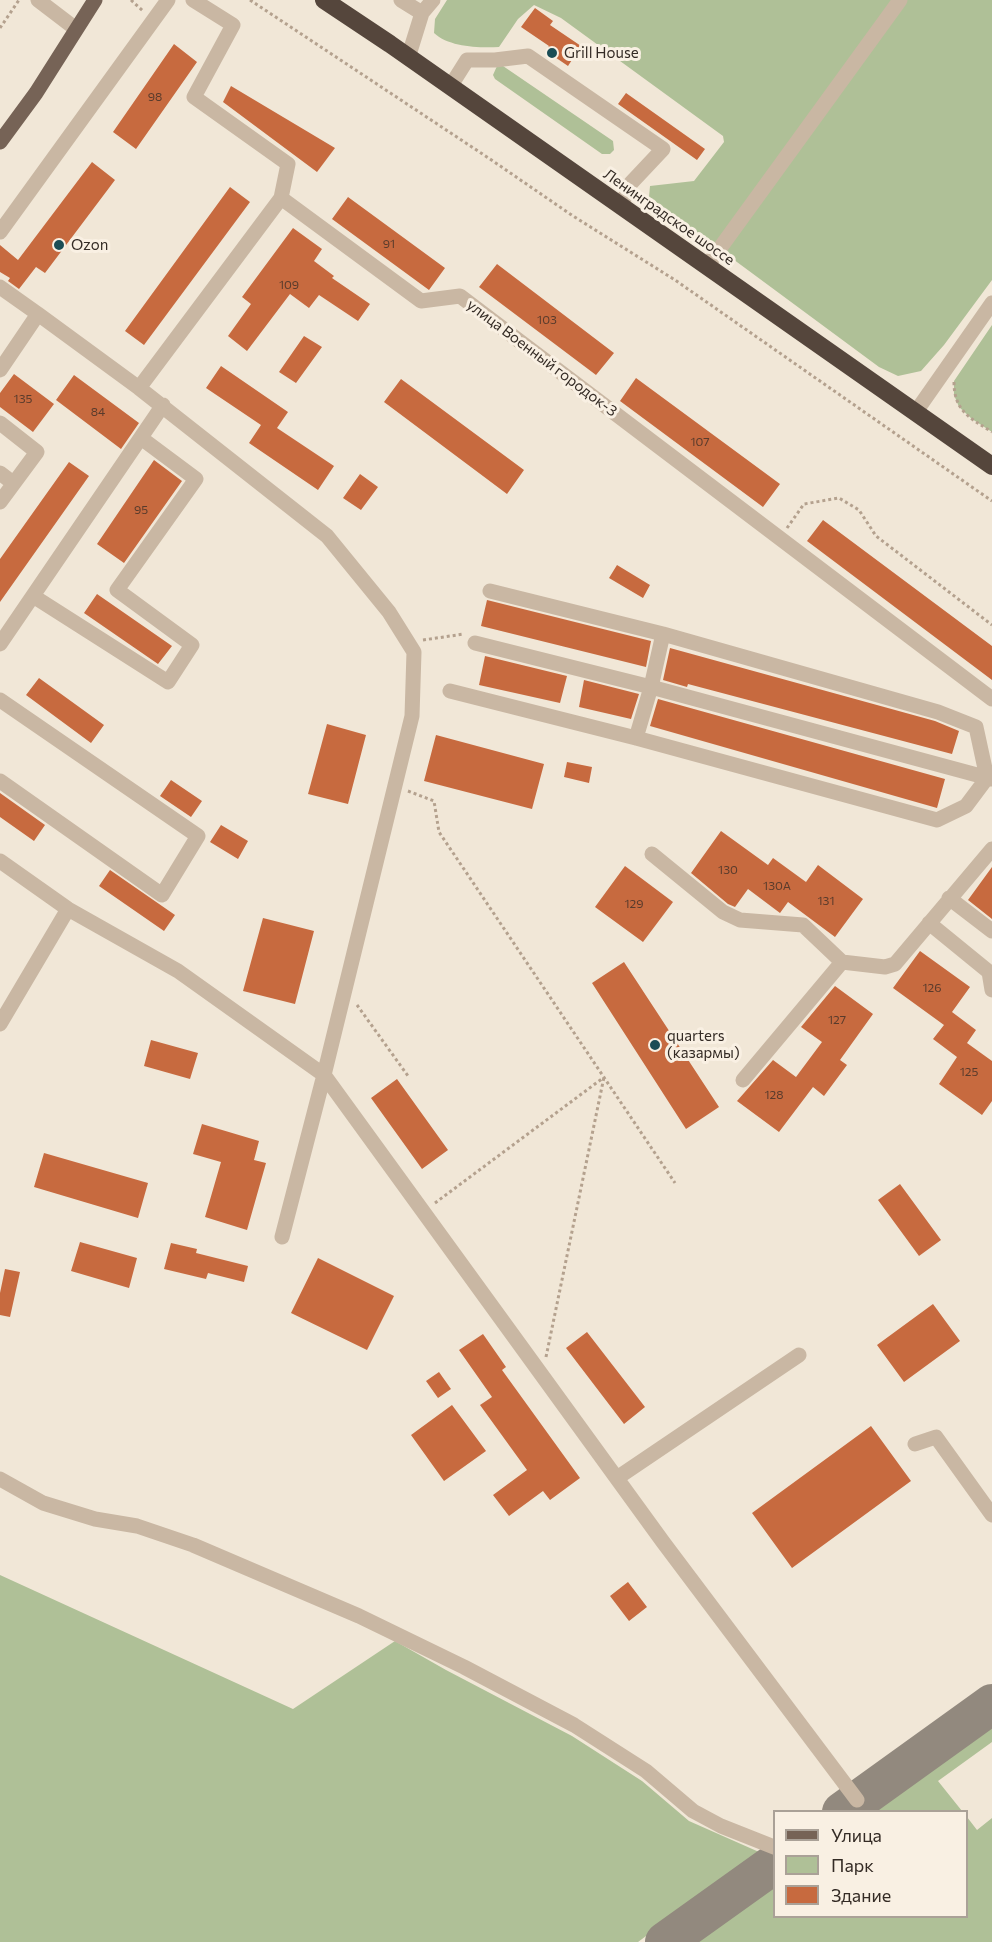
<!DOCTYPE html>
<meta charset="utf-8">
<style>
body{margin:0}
#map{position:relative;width:992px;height:1942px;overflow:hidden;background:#f1e7d7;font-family:Commissioner,sans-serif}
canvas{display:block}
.legend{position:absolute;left:773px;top:1810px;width:195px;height:108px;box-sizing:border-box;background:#f9f0e3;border:2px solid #aaa197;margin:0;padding:8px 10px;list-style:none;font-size:18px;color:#342b25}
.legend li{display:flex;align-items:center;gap:12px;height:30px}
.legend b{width:30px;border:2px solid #aaa197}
</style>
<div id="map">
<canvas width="992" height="1942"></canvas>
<ul class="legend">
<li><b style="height:8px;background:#766356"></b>Улица</li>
<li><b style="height:16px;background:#afc097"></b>Парк</li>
<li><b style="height:16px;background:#c76a3f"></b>Здание</li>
</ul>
</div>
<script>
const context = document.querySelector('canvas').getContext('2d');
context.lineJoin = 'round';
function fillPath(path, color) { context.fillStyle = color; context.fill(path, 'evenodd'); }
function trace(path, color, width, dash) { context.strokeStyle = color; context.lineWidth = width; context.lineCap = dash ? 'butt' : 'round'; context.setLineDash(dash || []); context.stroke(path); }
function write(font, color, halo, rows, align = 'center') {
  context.font = font + ' Commissioner,sans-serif'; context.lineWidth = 6; context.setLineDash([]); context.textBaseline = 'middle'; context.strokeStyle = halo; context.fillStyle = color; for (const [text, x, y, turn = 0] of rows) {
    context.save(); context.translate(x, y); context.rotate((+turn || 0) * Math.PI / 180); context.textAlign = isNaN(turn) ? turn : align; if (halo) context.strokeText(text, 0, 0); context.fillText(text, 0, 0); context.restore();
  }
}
const green = new Path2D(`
 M447 0H992V280L944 345 921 371 898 376 879 367 649 197 650 186 694 181 724 142 723 136 561 18 534 5 518 19 499 47C478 48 449 47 434 33L435 19Z
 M497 66H503L613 141 614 150 610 154H602L495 79 493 75Z
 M992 325V432L972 419 959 407 954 395V381Z
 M0 1575 293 1709 395 1641 446 1670 572 1736 642 1781 689 1821 759 1852 638 1942H0Z
 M992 1723V1742L938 1781 962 1811H869Z
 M967 1817 977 1830 992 1818V1942H688L774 1879V1916H966Z`);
const taxiway = new Path2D(`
 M842 1812 992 1704
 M665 1942 774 1864`);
const building = new Path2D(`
 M535 8 553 21 550 25 581 46 568 66 546 51 549 46 521 27Z
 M174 44 197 62 136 149 113 132Z
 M231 86 335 148 317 172 223 102Z
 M626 93 705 149 697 160 618 104Z
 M92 162 115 180 45 273 36 267 19 289 8 281 10 278 0 272V245L18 260Z
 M230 187 250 202 144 345 125 331Z
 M348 197 445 268 429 290 332 219Z
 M293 228 322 249 314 261 334 276 332 278 370 304 358 321 319 295 309 308 290 294 247 351 228 336 251 304 242 297Z
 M497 264 614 353 596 375 479 287Z
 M304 336 322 347 296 383 279 372Z
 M221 366 288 412 277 428 334 466 318 490 249 443 261 425 206 388Z
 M14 374 54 404 33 432 0 407V393Z
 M74 375 139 423 121 449 56 400Z
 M636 378 780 484 763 507 620 401Z
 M401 379 524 470 507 494 384 402Z
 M154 460 182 481 124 563 97 544Z
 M69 462 89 476 0 602V559Z
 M360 474 378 487 361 510 343 498Z
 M823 520 992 646V680L807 541Z
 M617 565 650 585 643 598 609 578Z
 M97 594 172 646 158 664 84 613Z
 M487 600 651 641 646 667 481 626Z
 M670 648 935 721 959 731 952 754 688 684 687 687 663 680Z
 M485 656 567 676 560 703 479 685Z
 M39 678 104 725 91 743 26 695Z
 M584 680 639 694 631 719 579 707Z
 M658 699 945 779 937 808 650 726Z
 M327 724 366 735 348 804 308 794Z
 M436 735 544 764 532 809 424 781Z
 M567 762 592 767 589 783 564 777Z
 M171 780 202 801 191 817 160 796Z
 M0 793 45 825 34 841 0 817Z
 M221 825 248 841 238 859 210 842Z
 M721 831 768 865 773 858 806 882 818 865 863 899 835 937 788 902 780 913 748 889 735 907 728 904 691 873Z
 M625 866 673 902 643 942 595 907Z
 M992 867V919L968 900Z
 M110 870 175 915 164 931 99 886Z
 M263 918 314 931 295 1004 243 991Z
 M920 951 970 987 952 1012 976 1030 967 1043 992 1061V1101L982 1115 939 1084 957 1057 933 1039 944 1025 893 988Z
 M624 962 719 1107 686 1129 592 983Z
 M835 986 873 1014 840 1060 847 1065 824 1096 813 1087 779 1132 737 1101 773 1060 796 1077 822 1042 801 1027Z
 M151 1040 198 1053 190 1079 144 1066Z
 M397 1079 448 1150 422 1169 371 1098Z
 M202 1124 259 1141 254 1160 266 1163 247 1230 205 1217 221 1162 193 1154Z
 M44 1153 148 1183 138 1218 34 1187Z
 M900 1184 941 1240 919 1256 878 1200Z
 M80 1242 137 1258 129 1288 71 1271Z
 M171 1243 197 1249 196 1253 248 1266 244 1282 208 1273 206 1279 164 1269Z
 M318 1258 394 1296 367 1350 291 1313Z
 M5 1269 20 1272 10 1317 0 1315V1293Z
 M933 1304 960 1341 904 1382 877 1345Z
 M587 1332 645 1407 624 1424 566 1348Z
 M483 1334 506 1367 502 1370 580 1478 550 1500 543 1491 509 1516 493 1495 527 1470 480 1405 492 1397 459 1350Z
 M439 1372 451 1389 438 1398 426 1381Z
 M452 1405 486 1451 444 1481 411 1435Z
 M871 1426 911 1481 792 1568 752 1513Z
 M628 1582 647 1607 629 1621 610 1596Z`);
const path = new Path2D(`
 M131 0 143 11
 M250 0 490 159 573 216 675 280 992 501
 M0 28 19 0
 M954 382C954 411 970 418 992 432
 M787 528 804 504 839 498 859 510 876 536 992 625
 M423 640 464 634
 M408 791 434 801 439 832 675 1183
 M357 1005 408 1076
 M435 1203 603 1078
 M546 1357 604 1077`);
const minor = new Path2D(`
 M38 0 76 29
 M193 0 233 25 194 97 288 164 281 198
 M401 0 422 13 408 58
 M422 13 433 0
 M450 87 467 60H495L528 56 663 149 631 183 621 206
 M0 232 168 0
 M707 266 900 0
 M0 287 38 314
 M0 370 38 314 139 388 281 198 421 301 460 296 992 699
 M139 388 327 536 389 612 414 652 412 716 324 1075 663 1542 857 1800
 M915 413 992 303
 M0 423 37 452 0 502
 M0 473 13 483
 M33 596 168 682 192 645 117 590 196 479 141 438
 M475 643 651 687 992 779
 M0 644 163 405
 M450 691 636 738 937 820 966 806 987 778 976 727 938 712 663 634 490 591
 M0 700 198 836 162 895 0 781
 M636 738 651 687 663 634
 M652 854 723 912 740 920 803 925 842 962
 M0 861 68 909 178 971 324 1075 282 1237
 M949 898 992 931
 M929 923 989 972 992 990
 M0 1024 68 909
 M743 1080 842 962 885 967 895 964 992 849
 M915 1444 936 1437 992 1515
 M617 1478 799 1355
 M0 1479 43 1503 95 1519 137 1526 193 1545 359 1616 464 1667 574 1725 646 1771 693 1811 721 1826 774 1847`);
const major = new Path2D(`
 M0 142 36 93 95 0`);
const highway = new Path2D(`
 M324 0 390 44 992 466`);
const markers = [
 [552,53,6,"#1b4d55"],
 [59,245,6,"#1b4d55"],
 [655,1045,6,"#1b4d55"]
];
const numberNames = [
 ["98",155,97],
 ["91",389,244],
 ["109",289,285],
 ["103",547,320],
 ["135",23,399],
 ["84",98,412],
 ["107",700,442],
 ["95",141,510],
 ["130",728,870],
 ["130А",777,886],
 ["131",826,901],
 ["129",634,904],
 ["126",932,988],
 ["127",837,1020],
 ["125",969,1072],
 ["128",774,1095]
];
const poiNames = [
 ["Grill House",564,53],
 ["Ozon",71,245],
 ["quarters",667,1036],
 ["(казармы)",667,1053]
];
const streetNames = [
 ["Ленинградское шоссе",669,217,35],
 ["улица Военный городок-3",542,358,37]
];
fillPath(green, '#afc097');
trace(taxiway, '#92897e', 40);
fillPath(building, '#c76a3f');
trace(path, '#b4a18e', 3, [3, 3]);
trace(minor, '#c9b7a3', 15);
trace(major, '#766356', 15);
trace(highway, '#55463c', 18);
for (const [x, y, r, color] of markers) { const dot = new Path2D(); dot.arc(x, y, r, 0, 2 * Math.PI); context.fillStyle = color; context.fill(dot); trace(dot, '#f9f0e3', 2); }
write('12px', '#593b2c', null, numberNames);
write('15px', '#342b25', '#f9f0e3', poiNames, 'left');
write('15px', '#342b25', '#f9f0e3', streetNames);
</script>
